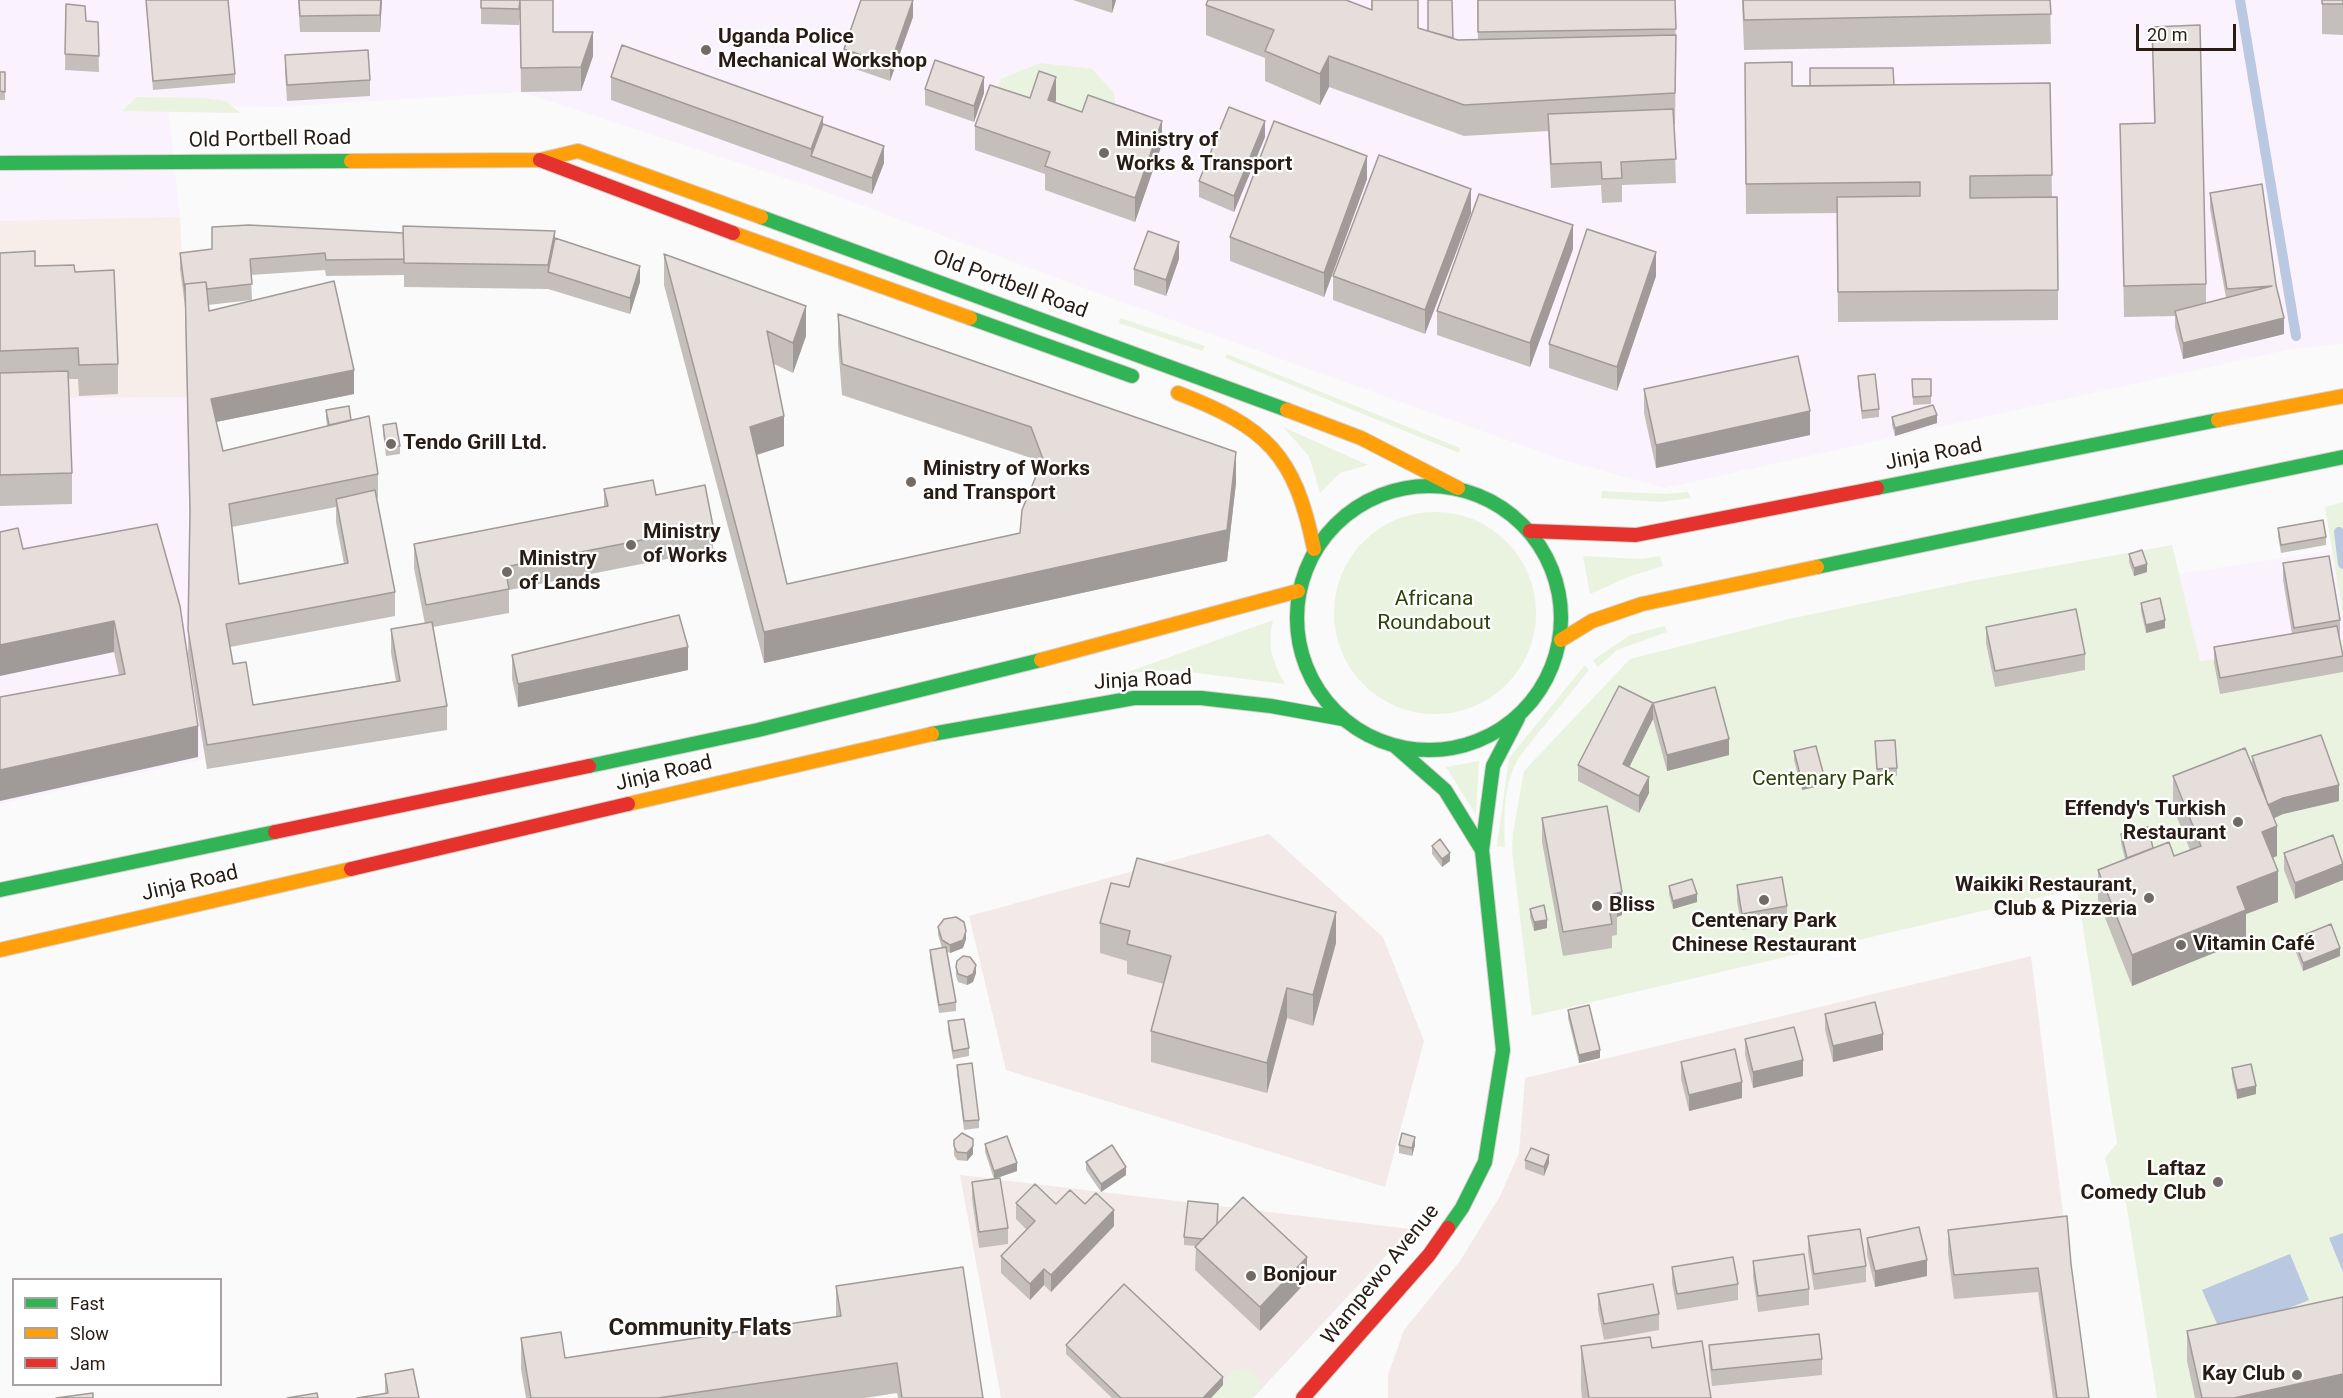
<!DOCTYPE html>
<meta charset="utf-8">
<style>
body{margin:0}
#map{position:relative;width:2343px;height:1398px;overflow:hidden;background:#fafafa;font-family:Roboto,sans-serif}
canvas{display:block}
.legend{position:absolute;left:12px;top:1278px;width:210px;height:108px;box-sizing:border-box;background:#fff;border:2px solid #a9a4a1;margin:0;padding:8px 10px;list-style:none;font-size:18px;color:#281c15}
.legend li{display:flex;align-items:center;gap:12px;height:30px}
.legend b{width:30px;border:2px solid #a9a4a1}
.scale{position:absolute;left:2136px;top:24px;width:100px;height:27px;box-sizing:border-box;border:3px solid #281c15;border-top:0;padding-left:8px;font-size:18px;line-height:21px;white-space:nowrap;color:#281c15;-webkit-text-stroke:4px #fff;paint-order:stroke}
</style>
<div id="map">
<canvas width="2343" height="1398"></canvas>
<ul class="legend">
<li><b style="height:8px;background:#30b455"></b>Fast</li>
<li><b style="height:8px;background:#ff9f0a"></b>Slow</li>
<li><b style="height:8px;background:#e5322d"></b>Jam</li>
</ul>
<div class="scale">20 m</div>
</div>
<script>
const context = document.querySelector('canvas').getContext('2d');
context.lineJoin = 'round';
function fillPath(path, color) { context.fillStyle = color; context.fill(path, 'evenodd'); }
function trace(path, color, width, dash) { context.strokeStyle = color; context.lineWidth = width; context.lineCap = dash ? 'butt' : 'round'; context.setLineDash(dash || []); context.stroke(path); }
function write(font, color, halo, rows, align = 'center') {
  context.font = font + ' Roboto,sans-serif'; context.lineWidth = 4.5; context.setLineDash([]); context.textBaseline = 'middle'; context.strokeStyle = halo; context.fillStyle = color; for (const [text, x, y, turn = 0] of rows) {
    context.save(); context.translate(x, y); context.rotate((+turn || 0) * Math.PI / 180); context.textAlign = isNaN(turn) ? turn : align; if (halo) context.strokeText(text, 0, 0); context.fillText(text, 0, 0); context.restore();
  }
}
const commercial = new Path2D(`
 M1269 834 1383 937 1424 1041 1385 1187 1006 1070 969 916Z
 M2031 956 2086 1398H1388V1375L1404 1330 1460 1261 1500 1196 1519 1153 1525 1078Z
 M960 1175 1411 1229 1253 1398H1001Z`);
const industrial = new Path2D(`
 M0 0H2343V344L2291 349 1665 488 1560 459 1108 297 807 185 521 92 277 107 168 105 180 217 188 397V654L205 759 0 804Z
 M2332 550 2343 616V640L2200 661 2179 574Z`);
const built = new Path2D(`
 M180 217 188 397 0 398V221Z`);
const green = new Path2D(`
 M1040 63 1092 69 1114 93 1118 129 1030 122 990 108 1001 79Z
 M137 97 203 98 226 101 240 113 122 111Z
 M1120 318 1205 346 1202 351 1119 323Z
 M1227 354 1460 448 1459 453 1225 358Z
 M1283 427 1368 465 1340 473 1320 493 1309 456Z
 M1602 491 1666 494 1688 492 1691 498 1661 502 1601 498Z
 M2343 502V616L2325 507Z
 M1334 613a101 101 0 1 1 202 0a101 101 0 1 1-202 0Z
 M2172 545 2200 661 2343 640V1398H2157L2126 1202 2114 1195 2105 1158 2117 1143 2077 889 1532 1016 1512 851 1513 832 1524 771 1630 659 1789 619 1971 581Z
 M1583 556 1641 559 1660 556 1663 566 1628 577 1590 594Z
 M1273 620C1267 646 1272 661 1285 684L1173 670 1125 673Z
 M1665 626 1667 632 1617 650 1598 667 1593 660 1630 635Z
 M1585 665 1589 670 1519 757C1503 786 1504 814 1505 847L1497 846 1509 758Z
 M1479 761 1476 815 1446 767Z
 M1248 1369 1260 1380V1389L1252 1398H1206L1234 1370Z`);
const water = new Path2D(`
 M2343 1233V1272L2329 1238Z
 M2290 1254 2309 1300 2222 1335 2202 1290Z`);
const stream = new Path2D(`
 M2240 0 2296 336
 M2339 532 2343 564`);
const fast = new Path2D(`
 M0 163 351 161
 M761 217 1287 410
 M970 318 1132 376
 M1297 618a132 132 0 1 1 264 0a132 132 0 1 1-264 0Z
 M1877 488 2218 420
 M1817 567 2343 457
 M932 734 1134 698H1201L1271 706 1343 719
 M1396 747 1445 790 1482 850
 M589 766 758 730 1041 660
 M0 890 275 832
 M1448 1228 1462 1208 1485 1162 1503 1050 1482 850 1493 766 1518 718`);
const slow = new Path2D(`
 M351 161 540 160 578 151 761 217
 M733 233 970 318
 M1178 393C1266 427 1295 454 1314 549
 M1287 410 1361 438 1458 488
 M2218 420 2343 396
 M1561 640 1592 621 1642 604 1817 567
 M1041 660 1298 591
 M628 804 932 734
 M0 950 351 869`);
const jam = new Path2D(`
 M540 160 733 233
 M1530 531 1636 535 1877 488
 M275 832 589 766
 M351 869 628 804
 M1303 1398 1429 1255 1448 1228`);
const wall = new Path2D(`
 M146 0 235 74V83L153 90Z
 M298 0H382L380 32H300Z
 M481 0H553V32L593 56 581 91 521 92 520 17 519 25 481 24Z
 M1073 0H1116L1112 13Z
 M1371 0H1418V28L1458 40 1478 39 1477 0H1675L1676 53 1675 124H1674L1676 183 1622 185V202L1602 203 1601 185 1551 188 1548 131 1464 136 1329 87 1320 105 1265 81V58L1206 35V5L1371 9Z
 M1742 0H2050L2051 44 1744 50Z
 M2322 0H2343V35L2322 34Z
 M66 4 86 21 98 22 99 72 65 70Z
 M913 17 890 81 844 65V49Z
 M2152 27 2206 284V303L2226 298 2210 209V193L2276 285 2284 334 2183 359 2175 327V316L2124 317 2120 124 2154 123Z
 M285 55 370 80V96L287 101 285 71Z
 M0 72H5V100H0Z
 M611 77 823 124 884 163 872 194 611 100Z
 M2050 83 2052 197 2058 290V320L1838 322 1837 213 1746 214 1745 93 1792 86Z
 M925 89 984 93 974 122 925 105Z
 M1030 98 1056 100 1055 103 1162 144 1135 222 1045 190V174L975 150V126Z
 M1265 137 1234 212 1199 197V181Z
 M1367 179 1324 297 1230 261V237Z
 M1471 213 1425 334 1333 300V276Z
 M403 233 555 238 640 282 630 314 548 289 404 287V275L326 276 325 270 251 275 252 300 208 305 209 311 354 394 216 422 223 451 327 426 326 418V410L351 420 378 474V498L376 499 395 592V616L230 647 233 664 253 705 396 681 391 653V629L425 624 414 568V544L604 507V489L656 495 713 526V550L509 590V613L433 627 447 706V730L207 769 188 654 190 523 185 307 180 269V253ZM336 507V522L344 564 239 584 232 527Z
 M1573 249 1530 367 1437 335V311Z
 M0 253 35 266 75 272 118 364V394L79 396 78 379H68L72 473V504L0 506Z
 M664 254 806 336 793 373 774 364 784 446 757 455 787 584 1020 533 1037 473 1031 458 842 395 838 345V314L1236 483 1227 561 764 663 664 285Z
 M1179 259 1166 296 1134 285V269Z
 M1656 276 1617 391 1549 368V344Z
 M1858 376 1879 409V417L1862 419 1858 384Z
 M1912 379H1931V404L1913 405Z
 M1644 389 1810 435 1656 468 1644 413Z
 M1892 417 1937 423 1895 436 1892 425Z
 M383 425 400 446V454L386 456 383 433Z
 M157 524 198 757 119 675 114 652 23 549Z
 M2278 528 2326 537V545L2281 553 2278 536Z
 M2129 554 2147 572 2134 576 2129 562Z
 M2283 563 2340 620V636H2339L2343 656V672L2220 694 2214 663V647L2292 634 2283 580Z
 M2141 603 2165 628 2146 633 2141 611Z
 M1986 627 2085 654V670L1995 687 1986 643Z
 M512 655 688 670 518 707 512 679Z
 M1653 703 1729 755 1667 771 1653 719 1629 767 1649 793 1639 813 1578 781V765Z
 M1875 741 1897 768V776L1877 777Z
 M1794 751 1824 785 1802 790 1794 760Z
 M2252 756 2339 801 2283 814 2274 818 2277 856 2273 858 2278 902 2246 914V940L2132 986 2098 900V870L2125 859 2121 843V834L2174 856 2190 850 2173 807V776L2252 765Z
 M1542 818 1622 915 1617 917V935L1612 936V948L1563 956 1542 842Z
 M1432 846 1450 861 1442 867 1432 854Z
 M2284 853 2343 863V880L2295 899 2284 870Z
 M1737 885 1787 906V922L1742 930 1737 901Z
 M1669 886 1697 902 1673 909 1669 894Z
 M1530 909 1547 928 1534 931 1530 917Z
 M1100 923 1336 943 1313 1026 1287 1018 1267 1093 1151 1062V1031L1164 984 1127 974V961L1100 953Z
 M938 927 966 939 963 948 950 953 946 951 956 1002V1011L939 1013 930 958V950L942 948 938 935Z
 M2294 939 2340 956 2303 971 2294 947Z
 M956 967 976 973 973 982 967 985 958 982 956 976Z
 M1568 1010 1600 1058 1579 1063 1568 1018Z
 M1825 1014 1883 1050 1833 1062 1825 1030Z
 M948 1021 969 1048V1056L953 1059 948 1030Z
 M1745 1039 1803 1076 1753 1088 1745 1055Z
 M1681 1062 1742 1098 1689 1111 1681 1079Z
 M957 1065 979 1120V1128L964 1130 957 1073Z
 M2232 1068 2256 1094 2237 1099 2232 1076Z
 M954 1140 973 1154 967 1161 957 1160 954 1155Z
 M985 1144 1017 1171 994 1179 985 1152Z
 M1399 1145H1415L1412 1156 1399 1153Z
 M1525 1160 1549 1163 1544 1176 1525 1169Z
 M1086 1162 1126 1175 1101 1192 1086 1170Z
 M972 1182 1008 1228V1244L979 1248 972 1199Z
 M1016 1203 1056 1204H1085L1114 1226 1051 1292 1044 1285 1030 1300 1001 1273V1256L1027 1230 1016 1219Z
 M1218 1224 1307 1281 1260 1331 1195 1270 1196 1246 1184 1245V1237Z
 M1948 1230 2071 1264 2089 1398H2053L2038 1292 1954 1299 1948 1254Z
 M1808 1236 1866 1266V1282L1814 1290 1808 1252Z
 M1867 1238 1927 1276 1875 1287 1867 1254Z
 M1753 1261 1809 1289V1305L1758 1312 1753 1277Z
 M1672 1267 1738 1284V1300L1677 1310 1672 1283Z
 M836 1286 983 1398H898L897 1393 865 1398H526L521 1369V1338L565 1358 836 1317Z
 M1598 1294 1659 1314V1330L1604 1340 1598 1310Z
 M2187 1331 2343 1398H2195L2187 1361Z
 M1066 1345 1223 1385 1211 1398H1112L1066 1354Z
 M1709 1345 1822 1359V1375L1712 1386 1709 1361Z
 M1581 1346 1652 1348 1711 1398H1582L1581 1389Z
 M385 1374 419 1398 385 1393Z`);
const shadedWall = new Path2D(`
 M381 0H382L380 32V15Z
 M913 0V17L890 81V65Z
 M1112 0H1116L1112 13Z
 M593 32V56L581 91V67Z
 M1329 56V87L1320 105V74Z
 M984 77V93L974 122V106Z
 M1056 77V100L1048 124V100Z
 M823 117V140L811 156V149Z
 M1162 121V144L1135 222V198Z
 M1265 121V137L1234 212V196Z
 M884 146V163L872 194V178Z
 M1367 156V179L1324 297V273Z
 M1471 189V213L1425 334V310Z
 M1573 225V249L1530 367V343Z
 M555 231V254L548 272V265Z
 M1179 242V259L1166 296V280Z
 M1656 252V276L1617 391V367Z
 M640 266V282L630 314V298Z
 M806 306V336L793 373V343Z
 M2284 318V334L2183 359V343Z
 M354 370V394L211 423V399Z
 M1810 411V435L1656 468V445Z
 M1937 415V423L1895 436V428Z
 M784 416V446L750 457V427Z
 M1236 452V483L1227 561 764 663V632Z
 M2147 564V572L2134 576V568Z
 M2165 620V628L2146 633V625Z
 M114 621V652L0 676V645Z
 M688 647V670L518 707V684Z
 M1653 703V719L1623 780V764Z
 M198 726V757L0 801V770Z
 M1729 739V755L1667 771V755Z
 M1824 776V785L1802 790V782Z
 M1649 777V793L1639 813V796Z
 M2339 785V801L2283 814 2268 821V805L2283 798Z
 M2277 826V856L2262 862V832Z
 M1450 853V861L1442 867V859Z
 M2343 864V880L2295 899V883Z
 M2278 871V902L2246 914V940L2132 986V955L2237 887Z
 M1622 892V915L1617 917V911L1613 894Z
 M1697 894V902L1673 909V901Z
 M1336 912V943L1313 1026V995Z
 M1547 920V928L1534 931V922Z
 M966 931V939L963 948 950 953V945Z
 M2340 948V956L2303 971V963Z
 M976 965V973L973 982 967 985V977Z
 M1287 988V1018L1267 1093V1063Z
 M1883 1034V1050L1833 1062V1046Z
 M1600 1050V1058L1579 1063V1055Z
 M1803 1060V1076L1753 1088V1072Z
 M1742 1082V1098L1689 1111V1095Z
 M2256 1086V1094L2237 1099V1090Z
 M1415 1137V1145L1412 1156V1148Z
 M973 1146V1154L967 1161V1153Z
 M1549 1155V1163L1544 1176V1167Z
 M1017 1163V1171L994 1179V1171Z
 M1126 1167V1175L1101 1192V1184Z
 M1114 1210V1226L1051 1292V1275Z
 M1307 1257V1281L1260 1331V1307Z
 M1927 1260V1276L1875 1287V1271Z
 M1044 1269V1285L1030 1300V1284Z
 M2343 1374V1398H2234Z
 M1223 1377V1385L1211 1398H1203Z`);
const building = new Path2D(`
 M146 0H228L235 74 153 81Z
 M299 0H381L380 15 300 16Z
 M481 0H520L519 9 481 8Z
 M520 0H553V32H593L581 67 521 68Z
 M861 0H913L890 65 844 49Z
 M1208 0H1346L1372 10V0H1418V28L1458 40 1676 35 1675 93 1464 105 1329 56 1320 74 1265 51 1274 30 1206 5Z
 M1428 0H1452L1453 38 1428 31Z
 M1478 0H1675L1676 29 1478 32Z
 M1743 0H2050L2051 14 1744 20Z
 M2322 0H2343V4H2322Z
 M66 4 85 6 86 21 98 22 99 56 65 54Z
 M2200 25 2206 284 2124 286 2120 124 2155 123 2152 27Z
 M622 45 823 117 811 149 611 77Z
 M368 50 370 80 287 85 285 55Z
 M935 60 984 77 974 106 925 89Z
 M1792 62V86L2050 83 2052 175 1970 176V198L2057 197 2058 290 1838 292 1837 197 1920 196V182L1746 184 1745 63Z
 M1810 68H1893L1894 85 1810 86Z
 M1039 71 1056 77 1048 100 1082 112 1088 95 1162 121 1135 198 1045 166 1050 152 975 126 990 85 1030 98Z
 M0 72H5V92L0 91Z
 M1229 107 1265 121 1234 196 1199 181Z
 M1673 109 1676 159 1621 162 1622 178 1602 179 1601 162 1551 164 1548 114Z
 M1274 121 1367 156 1324 273 1230 237Z
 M823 124 884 146 872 178 811 156Z
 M1379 155 1471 189 1425 310 1333 276Z
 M2262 184 2276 285 2284 318 2183 343 2175 311 2272 286 2227 289 2210 193Z
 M1479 194 1573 225 1530 343 1437 311Z
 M249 225 403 233 404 259 326 260 325 253 250 259 252 284 207 289 206 282 185 284V291L180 253 212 249V227Z
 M403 226 555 231 548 265 404 263Z
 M1587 229 1656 252 1617 367 1549 344Z
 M1148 231 1179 242 1166 280 1134 269Z
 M555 238 640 266 630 298 548 272Z
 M35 251V266L74 265 75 272 114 270 118 364 79 365 78 348 0 351V253Z
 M664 254 806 306 793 343 767 331 784 416 750 427 787 584 1020 533 1022 510 1043 459 1031 427 842 364 838 314 1236 452 1227 530 764 632Z
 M334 281 354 370 211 399 223 451 369 416 378 474 229 504 239 584 348 563 336 499 375 490 395 592 226 624 233 664 246 662 253 705 400 681 391 629 432 622 447 706 207 745 188 630 190 511 185 284 206 282 209 311Z
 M1798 356 1810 411 1656 445 1644 389Z
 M68 371 72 473 0 475V373Z
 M1875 374 1879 409 1862 411 1858 376Z
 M1912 379H1931V396L1913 397Z
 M1933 405 1937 415 1895 428 1892 417Z
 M349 406 351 420 329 425 326 410Z
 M396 423 400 446 386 448 383 425Z
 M653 480 656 495 705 485 713 526 505 567 509 589 426 605 414 544 608 506 604 489Z
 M2323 520 2326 537 2281 545 2278 528Z
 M157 524 180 606 198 726 0 770V697L125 674 114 621 0 645V532L18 528 23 549Z
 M2142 550 2147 564 2134 568 2129 554Z
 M2329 556 2340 620 2294 628 2283 563Z
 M2160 598 2165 620 2146 625 2141 603Z
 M2076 609 2085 654 1995 671 1986 627Z
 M679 615 688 647 518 684 512 655Z
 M2337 626 2343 656 2220 678 2214 647Z
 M1619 686 1653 703 1715 687 1729 739 1667 755 1653 703 1623 764 1649 777 1639 796 1578 765Z
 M2321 735 2339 785 2283 798 2268 805 2252 756Z
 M1895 740 1897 768 1877 769 1875 741Z
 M1816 746 1824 776 1802 782 1794 751Z
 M2245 748 2277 826 2262 832 2278 871 2237 887 2246 910 2132 955 2098 870 2169 842 2174 856 2201 846 2173 776Z
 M1607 806 1622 892 1613 894 1617 911 1610 913 1612 924 1563 932 1542 818Z
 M2148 827 2153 848 2127 858 2121 834Z
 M2333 835 2343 864 2295 883 2284 853Z
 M1440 839 1450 853 1442 859 1432 846Z
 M1137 858 1336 912 1313 995 1287 988 1267 1063 1151 1031 1171 956 1127 944 1130 931 1100 923 1111 883 1129 887Z
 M1782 877 1787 906 1742 914 1737 885Z
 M1692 879 1697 894 1673 901 1669 886Z
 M1544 905 1547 920 1534 922 1530 909Z
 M956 917 964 922 966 931 963 940 950 945 942 940 938 927 944 919Z
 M2331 924 2340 948 2303 963 2294 939Z
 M946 947 956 1002 939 1005 930 950Z
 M963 956 970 957 976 965 973 974 967 977 958 974 956 967 957 961Z
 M1875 1002 1883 1034 1833 1046 1825 1014Z
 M1589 1005 1600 1050 1579 1055 1568 1010Z
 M964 1019 969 1048 953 1051 948 1021Z
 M1794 1027 1803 1060 1753 1072 1745 1039Z
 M1735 1049 1742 1082 1689 1095 1681 1062Z
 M972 1063 979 1120 964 1121 957 1065Z
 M2251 1064 2256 1086 2237 1090 2232 1068Z
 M962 1133 973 1139V1146L967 1153 957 1152 954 1146V1140Z
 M1402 1133 1415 1137 1412 1148 1399 1145Z
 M1007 1136 1017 1163 994 1171 985 1144Z
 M1112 1145 1126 1167 1101 1184 1086 1162Z
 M1531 1148 1549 1155 1544 1167 1525 1160Z
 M1000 1178 1008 1228 979 1232 972 1182Z
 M1035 1184 1056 1204 1070 1190 1085 1204 1096 1193 1114 1210 1051 1275 1044 1269 1030 1284 1001 1256 1035 1221 1016 1203Z
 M1243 1197 1307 1257 1260 1307 1195 1247Z
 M1188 1201 1218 1204 1217 1224 1203 1239 1184 1237Z
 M2067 1216 2071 1264 2089 1398H2057L2038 1268 1954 1275 1948 1230Z
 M1919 1227 1927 1260 1875 1271 1867 1238Z
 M1860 1229 1866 1266 1814 1274 1808 1236Z
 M1804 1254 1809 1289 1758 1296 1753 1261Z
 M1733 1257 1738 1284 1677 1294 1672 1267Z
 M963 1267 983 1398H902L897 1363 658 1398H531L521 1338 561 1332 565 1358 841 1316 836 1286Z
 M1124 1284 1223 1377 1203 1398H1121L1066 1345Z
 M1653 1284 1659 1314 1604 1324 1598 1294Z
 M2343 1297V1374L2234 1398H2202L2187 1331Z
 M1819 1334 1822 1359 1712 1370 1709 1345Z
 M1650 1337 1652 1348 1702 1341 1711 1398H1589L1581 1346Z
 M413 1369 419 1398H357L388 1393 385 1374Z
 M93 1393V1398H56Z
 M317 1393 318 1398H287Z`);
const markers = [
 [706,50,6,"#726a65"],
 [1104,153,6,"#726a65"],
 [391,444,6,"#726a65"],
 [911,482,6,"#726a65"],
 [631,545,6,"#726a65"],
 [507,572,6,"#726a65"],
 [2238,822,6,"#726a65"],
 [2149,898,6,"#726a65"],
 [1764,900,6,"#726a65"],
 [1597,906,6,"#726a65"],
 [2181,945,6,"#726a65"],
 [2218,1182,6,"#726a65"],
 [1251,1276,6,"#726a65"],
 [2297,1375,6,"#726a65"]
];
const poiNames = [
 ["Uganda Police",718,38],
 ["Mechanical Workshop",718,62],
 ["Ministry of",1116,141],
 ["Works & Transport",1116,165],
 ["Tendo Grill Ltd.",403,444],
 ["Ministry of Works",923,470],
 ["and Transport",923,494],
 ["Ministry",643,533],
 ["of Works",643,557],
 ["Ministry",519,560],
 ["of Lands",519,584],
 ["Effendy's Turkish",2226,810,"right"],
 ["Restaurant",2226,834,"right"],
 ["Waikiki Restaurant,",2137,886,"right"],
 ["Club & Pizzeria",2137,910,"right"],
 ["Bliss",1609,906],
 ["Centenary Park",1764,922,"center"],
 ["Chinese Restaurant",1764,946,"center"],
 ["Vitamin Café",2193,945],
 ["Laftaz",2206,1170,"right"],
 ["Comedy Club",2206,1194,"right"],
 ["Bonjour",1263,1276],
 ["Kay Club",2285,1375,"right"]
];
const streetNames = [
 ["Old Portbell Road",270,140,-1],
 ["Old Portbell Road",1010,285,20],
 ["Jinja Road",1934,455,-11],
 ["Jinja Road",1143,681,-3],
 ["Jinja Road",664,774,-13],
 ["Jinja Road",190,884,-13],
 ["Wampewo Avenue",1381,1275,-51]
];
const parkNames = [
 ["Africana",1434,600],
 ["Roundabout",1434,624],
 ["Centenary Park",1823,780]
];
const quarterNames = [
 ["Community Flats",700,1329]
];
fillPath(commercial, '#f4e9e9');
fillPath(industrial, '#faf2fc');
fillPath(built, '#f7eee9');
fillPath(green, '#eaf3e0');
fillPath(water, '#bac8e1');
trace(stream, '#bac8e1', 10);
trace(fast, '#d6d0cc', 16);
trace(slow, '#d6d0cc', 16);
trace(jam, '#d6d0cc', 16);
trace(fast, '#30b455', 14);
trace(slow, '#ff9f0a', 14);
trace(jam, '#e5322d', 14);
fillPath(wall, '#c5bfbc');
fillPath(shadedWall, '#a09b99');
fillPath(building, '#e5dedb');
trace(building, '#a09b99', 1.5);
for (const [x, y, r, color] of markers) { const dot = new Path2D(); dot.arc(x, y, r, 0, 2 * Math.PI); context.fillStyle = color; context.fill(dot); trace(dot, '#fff', 2); }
write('bold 21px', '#281c15', '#fff', poiNames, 'left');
write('21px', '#281c15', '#fff', streetNames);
write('21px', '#2e4308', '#fff', parkNames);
write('bold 24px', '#281c15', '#fff', quarterNames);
</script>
